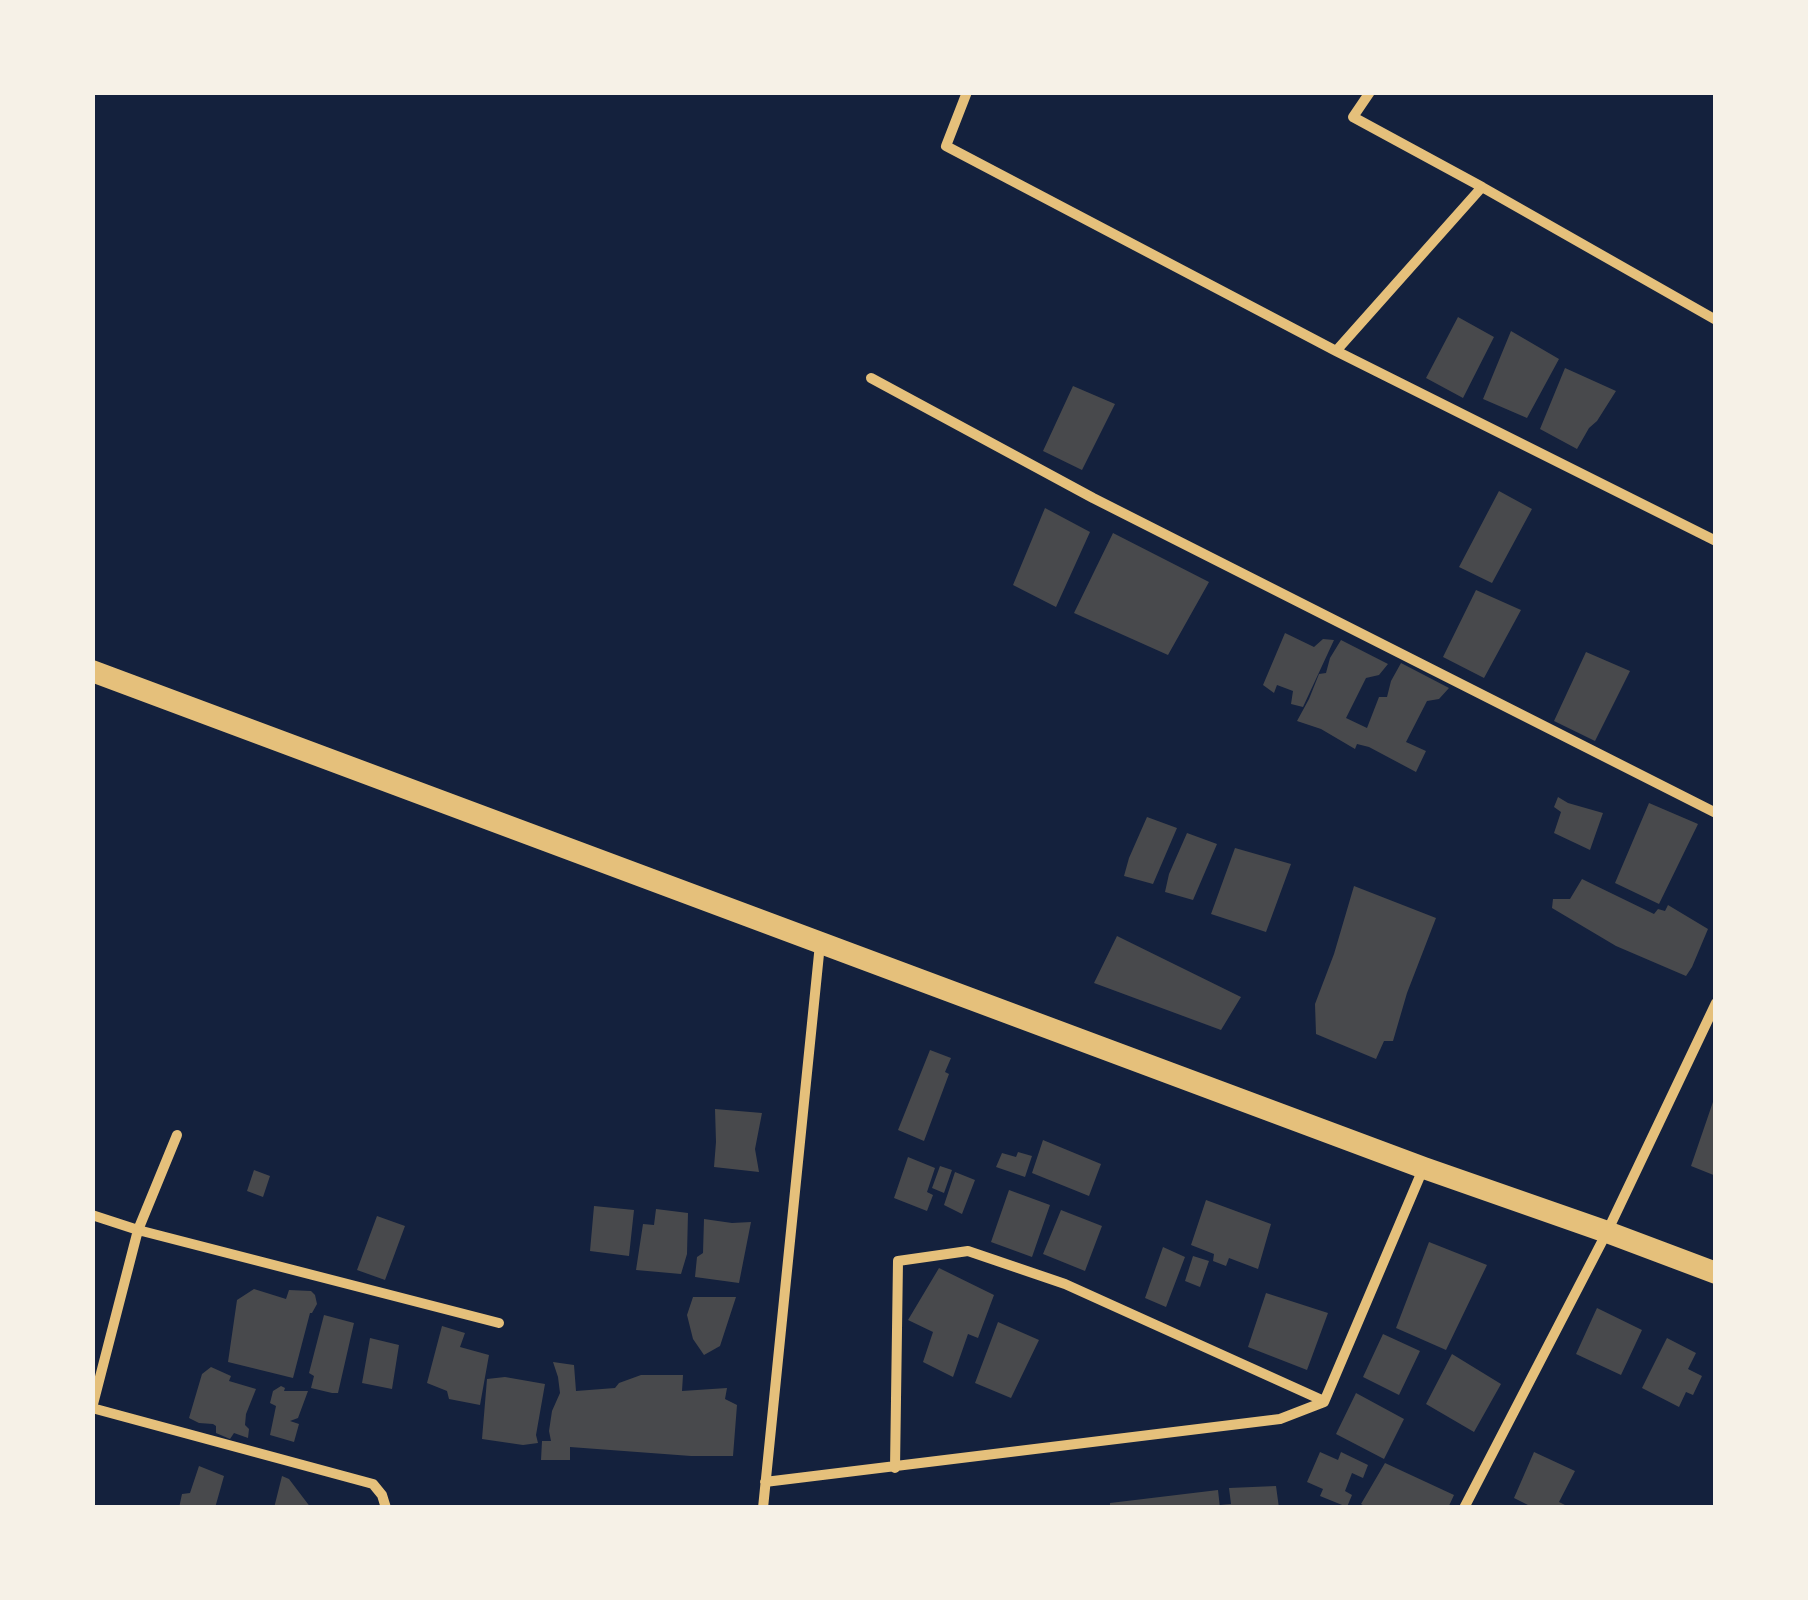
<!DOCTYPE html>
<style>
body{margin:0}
#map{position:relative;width:1808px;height:1600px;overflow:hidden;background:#14213d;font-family:Montserrat,sans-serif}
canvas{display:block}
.frame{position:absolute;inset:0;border:95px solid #f6f1e7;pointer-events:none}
</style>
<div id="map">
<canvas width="1808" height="1600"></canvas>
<div class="frame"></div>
</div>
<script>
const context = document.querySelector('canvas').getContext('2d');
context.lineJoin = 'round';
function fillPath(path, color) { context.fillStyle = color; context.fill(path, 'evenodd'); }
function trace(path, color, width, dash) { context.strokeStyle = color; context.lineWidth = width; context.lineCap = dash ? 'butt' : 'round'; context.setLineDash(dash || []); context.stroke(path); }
const building = new Path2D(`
 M1458 317 1494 337 1463 398 1426 378Z
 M1511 331 1559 359 1527 418 1483 399Z
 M1565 368 1616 391 1597 421 1589 428 1577 449 1540 429Z
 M1073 386 1115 404 1082 470 1043 451Z
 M1499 491 1532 509 1492 583 1459 567Z
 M1045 508 1090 532 1056 607 1013 585Z
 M1113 533 1209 582 1168 655 1074 613Z
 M1476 590 1521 610 1484 678 1443 657Z
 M1285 633 1314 647 1323 639 1334 640 1303 707 1291 704 1293 691 1277 685 1274 693 1263 685Z
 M1341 640 1388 664 1379 675 1366 678 1346 718 1367 728 1379 697H1387L1391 681 1401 663 1449 688 1439 699 1427 701 1406 742 1426 751 1416 772 1369 747 1357 744 1355 749 1321 729 1297 721 1309 699 1319 674 1326 673 1330 658Z
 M1586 652 1630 671 1595 741 1554 721Z
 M1558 797 1568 803 1603 813 1590 850 1554 833 1561 812 1554 807Z
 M1649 803 1698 824 1659 904 1615 883Z
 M1147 817 1177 828 1153 884 1124 876 1129 858Z
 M1187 833 1217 844 1193 900 1165 892 1169 874Z
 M1235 848 1291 864 1266 932 1211 914Z
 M1582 879 1654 914 1658 909 1665 911 1668 905 1708 929 1692 967 1686 976 1616 946 1552 908 1553 899H1570Z
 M1354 886 1436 918 1407 993 1393 1041H1384L1376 1059 1316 1034 1315 1004 1334 954Z
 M1117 936 1241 997 1221 1030 1094 983Z
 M930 1050 951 1058 945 1072 949 1074 924 1141 898 1130Z
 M1715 1096 1716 1097V1176L1691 1166Z
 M715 1109 762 1113 755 1149 759 1172 714 1167 716 1142Z
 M1043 1140 1101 1164 1089 1196 1032 1173Z
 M1018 1152 1032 1156 1025 1177 996 1167 1002 1153 1016 1157Z
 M908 1157 935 1168 927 1192 933 1195 927 1211 894 1198Z
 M940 1166 952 1170 944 1193 932 1188Z
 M254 1170 270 1176 263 1197 247 1191Z
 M955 1172 975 1180 962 1214 944 1205Z
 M1009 1190 1050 1205 1032 1257 991 1242Z
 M1206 1200 1271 1224 1258 1269 1229 1258 1226 1266 1213 1261 1214 1254 1191 1245Z
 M594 1206 634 1210 629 1256 590 1251Z
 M656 1209 688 1213 687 1254 681 1274 636 1270 643 1224 654 1225Z
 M1061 1210 1102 1226 1085 1271 1043 1254Z
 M377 1216 405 1226 385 1280 357 1270Z
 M704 1219 732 1223 751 1222 739 1283 695 1277 697 1257 703 1253Z
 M1429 1242 1487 1265 1446 1350 1396 1328Z
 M1163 1247 1185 1257 1166 1307 1145 1298Z
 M1193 1256 1209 1261 1200 1287 1185 1281Z
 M939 1268 994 1295 978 1338 968 1334 953 1377 923 1362 933 1332 908 1320Z
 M254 1289 286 1299 289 1290 311 1291 315 1295 317 1304 312 1313H310L293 1378 228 1362 237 1300Z
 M1266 1293 1328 1313 1307 1370 1248 1347Z
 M693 1297H736L720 1346 704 1355 693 1339 687 1315Z
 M1597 1308 1642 1330 1621 1375 1576 1354Z
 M324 1315 354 1323 338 1393H332L311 1388 314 1376 309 1373Z
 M998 1322 1039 1340 1011 1398 975 1383Z
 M442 1326 465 1333 460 1347 489 1355 480 1405 449 1399 447 1391 427 1383Z
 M1383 1334 1420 1351 1399 1395 1363 1377Z
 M370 1338 399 1345 392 1389 362 1383Z
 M1667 1338 1696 1353 1688 1369 1702 1376 1693 1395 1686 1392 1679 1407 1642 1388Z
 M1452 1354 1501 1384 1474 1432 1426 1404Z
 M553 1362 574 1365 576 1391 615 1388 619 1383 641 1375H683L682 1391 727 1388 725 1399 737 1405 733 1456H691L570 1447V1460H541L542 1441H551L549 1431 552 1411 560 1393 558 1377Z
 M211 1367 231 1376 229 1381 256 1389 246 1414 245 1425 249 1429 248 1438 234 1433 230 1439 216 1433V1426L213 1424 199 1423 189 1418 202 1374Z
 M505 1377 545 1384 536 1435 538 1443 523 1445 482 1439 487 1379Z
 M281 1386 285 1388 284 1391H308L298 1418 290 1421 299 1424 294 1442 270 1435 276 1406 270 1403 273 1391Z
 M1356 1393 1404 1419 1384 1459 1336 1434Z
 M1320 1452 1338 1460 1341 1452 1368 1465 1363 1478 1352 1473 1345 1491 1352 1495 1347 1507 1320 1496 1323 1489 1307 1482Z
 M1534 1452 1575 1471 1559 1502 1565 1505 1564 1508H1534L1514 1498Z
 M1385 1463 1454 1495 1448 1508H1368L1361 1504Z
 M199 1466 224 1476 215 1508H179L182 1494 190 1493Z
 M282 1476 289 1479 311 1508H274Z
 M1276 1486 1279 1508H1220V1505L1231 1504 1229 1488Z
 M1218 1490 1220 1508H1110V1503Z`);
const minor = new Path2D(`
 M967 92 946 146 1336 351 1716 541
 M1370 92 1353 117 1482 187
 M1336 351 1482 187 1716 320
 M871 378 1093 498 1716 813
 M92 1215 138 1230 499 1323
 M92 1408 373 1484 382 1495 386 1508
 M92 1408 138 1230 177 1135
 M895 1468 898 1261 968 1251 1065 1284 1324 1401
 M765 1482 1280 1419 1324 1402 1423 1169
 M763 1508 820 944
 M1464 1508 1607 1232 1716 1003`);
const primary = new Path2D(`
 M92 671 1424 1168 1607 1232 1716 1273`);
fillPath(building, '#48494c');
trace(minor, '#e5c07b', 10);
trace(primary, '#e5c07b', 22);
</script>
